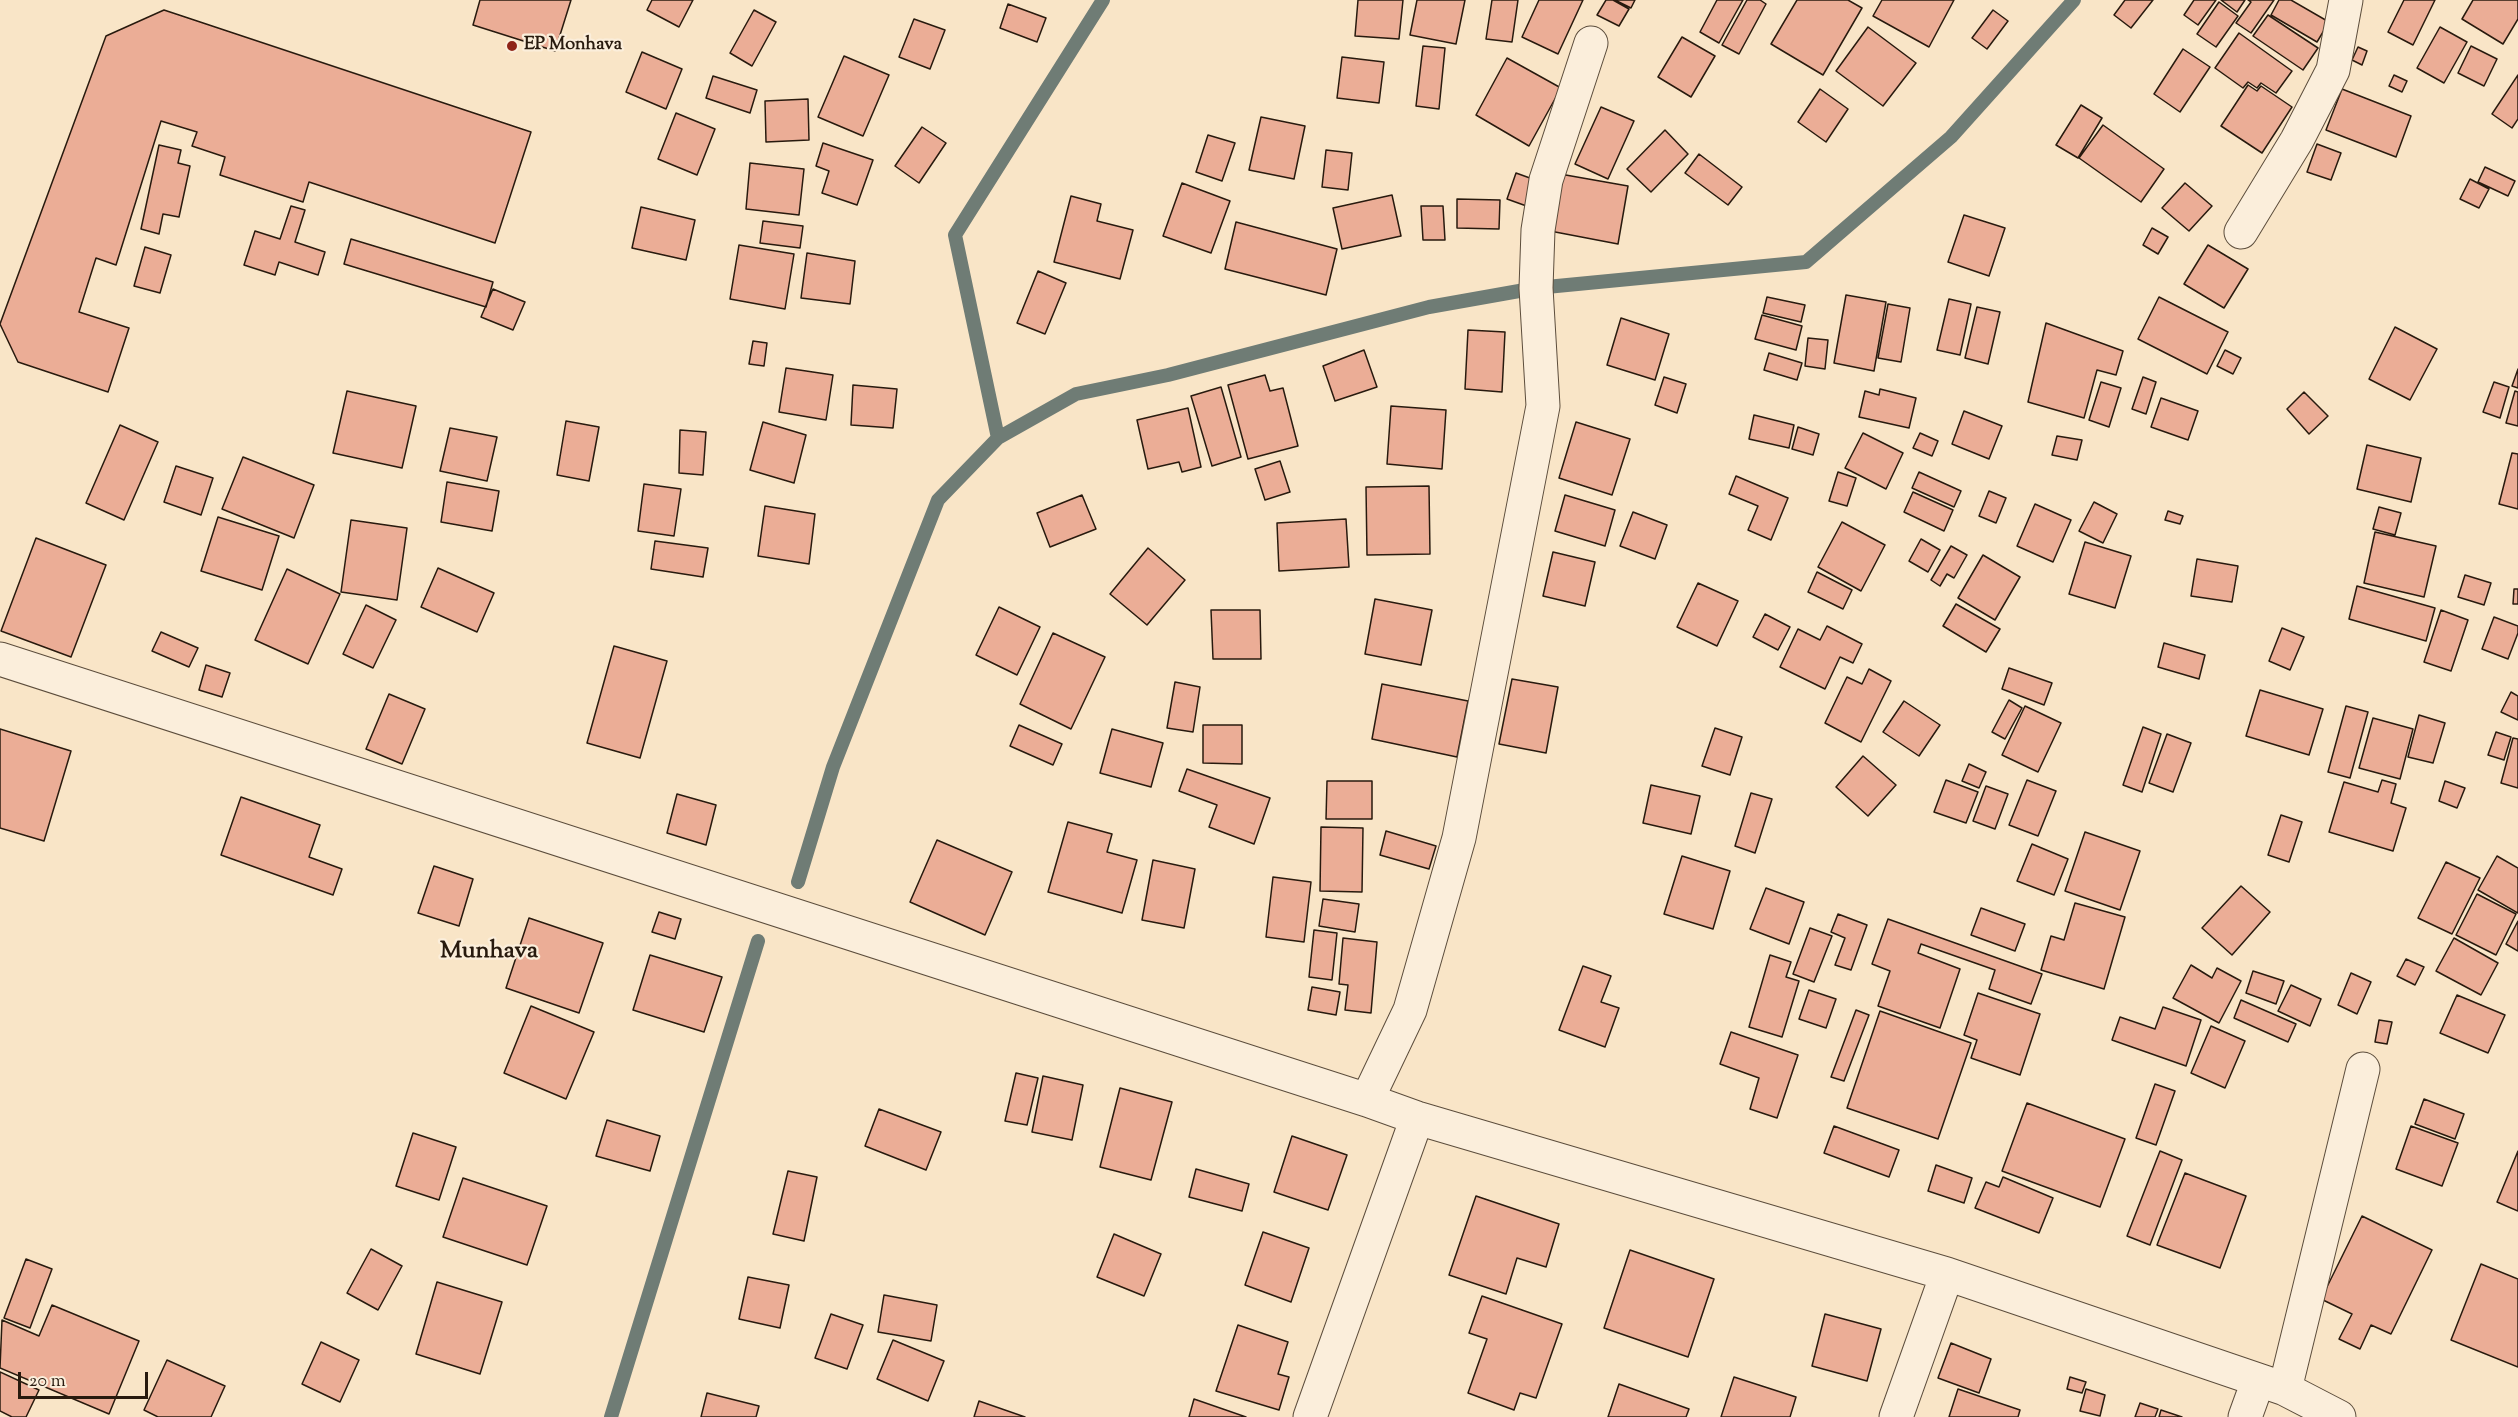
<!DOCTYPE html>
<style>
body{margin:0}
#map{position:relative;width:2518px;height:1417px;overflow:hidden;background:#f9e5c7;font-family:"Sorts Mill Goudy",serif}
canvas{display:block}
.scale{position:absolute;left:18px;top:1372px;width:130px;height:27px;box-sizing:border-box;border:3px solid #281a0e;border-top:0;padding-left:8px;font-size:18px;line-height:21px;white-space:nowrap;color:#281a0e;-webkit-text-stroke:4px #fbeedb;paint-order:stroke}
</style>
<div id="map">
<canvas width="2518" height="1417"></canvas>
<div class="scale">20 m</div>
</div>
<script>
const context = document.querySelector('canvas').getContext('2d');
context.lineJoin = 'round';
function trace(path, color, width, dash) { context.strokeStyle = color; context.lineWidth = width; context.lineCap = dash ? 'butt' : 'round'; context.setLineDash(dash || []); context.stroke(path); }
function fillPath(path, color) { context.fillStyle = color; context.fill(path, 'evenodd'); }
function write(font, color, halo, rows, align = 'center') {
  context.font = font + ' "Sorts Mill Goudy",serif'; context.lineWidth = 4.5; context.setLineDash([]); context.textBaseline = 'middle'; context.strokeStyle = halo; context.fillStyle = color; for (const [text, x, y, turn = 0] of rows) {
    context.save(); context.translate(x, y); context.rotate((+turn || 0) * Math.PI / 180); context.textAlign = isNaN(turn) ? turn : align; if (halo) context.strokeText(text, 0, 0); context.fillText(text, 0, 0); context.restore();
  }
}
const stream = new Path2D(`
 M998 438 955 235 1103 0
 M798 882 833 767 938 500 998 438 1076 394 1168 375 1429 307 1536 288 1806 262 1951 137 2074 0
 M611 1417 758 941`);
const building = new Path2D(`
 M480 0H571L555 51 473 25Z
 M652 0H693L679 27 647 10Z
 M1358 0H1403L1399 39 1355 36Z
 M1417 0H1465L1456 44 1410 35Z
 M1492 0H1518L1512 42 1486 39Z
 M1539 0H1583L1558 54 1522 37Z
 M1606 0H1613L1629 9 1619 26 1597 15Z
 M1615 0H1635L1631 8Z
 M1717 0H1743L1719 43 1700 32Z
 M1747 0H1760L1766 4 1739 54 1722 45Z
 M1797 0H1848L1862 8 1823 75 1771 44Z
 M1882 0H1954L1929 47 1873 16Z
 M2125 0H2153L2131 28 2114 15Z
 M2194 0H2216L2198 25 2184 15Z
 M2221 0H2245L2237 12Z
 M2248 0H2274L2251 33 2236 23 2251 2Z
 M2279 0H2291L2329 22 2317 42 2271 15Z
 M2404 0H2435L2413 45 2388 32Z
 M2473 0H2518V19L2503 44 2462 19Z
 M2219 2 2238 16 2216 47 2197 34Z
 M1008 4 1046 18 1037 42 1000 28Z
 M164 10 531 132 495 243 309 182 303 202 220 175 225 157 192 146 197 132 161 121 116 265 96 258 79 312 129 328 108 392 18 362 0 324 106 36Z
 M754 10 776 22 752 66 730 53Z
 M1993 10 2008 21 1987 49 1972 38Z
 M2268 15 2318 48 2303 70 2253 36Z
 M914 19 945 30 930 69 899 57Z
 M1868 27 1916 63 1883 106 1836 71Z
 M2440 27 2467 42 2444 83 2417 68Z
 M2239 33 2292 71 2276 93 2261 83 2257 88 2248 82 2243 88 2215 68Z
 M1682 37 1715 56 1691 97 1658 77Z
 M1423 46 1445 48 1439 109 1416 106Z
 M2471 46 2497 59 2484 86 2458 73Z
 M2358 47 2367 51 2362 65 2352 60Z
 M2183 49 2210 67 2180 112 2154 94Z
 M642 52 682 69 666 109 626 92Z
 M844 56 889 75 863 136 818 117Z
 M1342 57 1384 62 1379 103 1337 98Z
 M1507 58 1561 88 1529 146 1476 115Z
 M2394 75 2407 81 2402 92 2389 86Z
 M2518 75V119L2512 128 2492 114Z
 M713 76 757 90 750 113 706 98Z
 M2248 85 2257 91 2261 86 2292 107 2262 153 2221 126Z
 M1820 89 1848 109 1826 142 1798 122Z
 M2342 89 2411 116 2396 157 2326 130Z
 M808 99 809 140 766 142 765 101Z
 M2081 105 2102 118 2078 158 2056 145Z
 M1601 107 1634 121 1608 179 1575 164Z
 M676 113 715 129 697 175 658 159Z
 M1261 117 1305 126 1294 179 1249 170Z
 M2103 125 2164 169 2141 202 2079 158Z
 M922 127 946 143 919 183 895 166Z
 M1665 130 1688 154 1651 192 1627 169Z
 M1208 135 1235 143 1222 181 1196 172Z
 M823 143 873 160 857 205 822 193 829 171 816 166Z
 M2317 144 2341 153 2331 180 2307 172Z
 M159 145 181 150 178 163 190 166 179 217 163 214 159 234 141 229Z
 M1326 150 1352 153 1348 190 1322 187Z
 M1699 154 1742 187 1728 205 1685 173Z
 M750 163 804 169 799 215 746 209Z
 M2485 167 2515 181 2508 196 2478 182Z
 M1516 173 1541 182 1532 208 1507 199Z
 M1560 174 1628 186 1618 244 1550 231Z
 M2470 179 2489 189 2479 208 2460 199Z
 M1182 183 1230 201 1211 253 1163 236Z
 M2185 183 2212 206 2189 231 2162 208Z
 M1392 195 1401 236 1342 249 1333 208Z
 M1071 196 1101 204 1097 221 1133 230 1120 279 1054 262Z
 M1457 199 1500 200 1499 229 1457 228Z
 M291 206 305 210 295 242 325 252 318 275 279 262 275 275 244 265 255 231 280 239Z
 M1421 206H1443L1445 240H1423Z
 M641 207 695 220 686 260 632 248Z
 M1964 215 2005 228 1989 276 1948 262Z
 M763 221 803 226 800 248 760 243Z
 M1236 222 1337 249 1326 295 1225 269Z
 M2152 228 2168 237 2158 254 2143 245Z
 M351 239 493 282 486 307 344 264Z
 M739 245 794 254 785 309 730 299Z
 M2208 245 2248 269 2224 308 2184 284Z
 M145 247 171 255 160 293 134 286Z
 M807 253 855 261 850 304 801 298Z
 M1038 271 1066 283 1045 334 1017 323Z
 M493 289 525 302 513 330 481 317Z
 M1846 295 1886 302 1874 371 1834 363Z
 M1767 297 1805 305 1801 322 1763 313Z
 M2159 297 2228 332 2207 374 2138 339Z
 M1949 299 1971 304 1960 355 1937 350Z
 M1888 304 1910 308 1901 362 1878 358Z
 M1977 307 2000 312 1988 364 1965 358Z
 M1762 315 1802 326 1796 350 1755 339Z
 M1621 318 1669 334 1655 380 1607 365Z
 M2046 323 2123 351 2116 375 2097 370 2084 418 2028 402Z
 M2395 327 2437 349 2410 400 2369 379Z
 M1468 330 1505 332 1502 392 1465 389Z
 M1808 338 1828 340 1825 369 1805 366Z
 M753 341 767 343 764 366 749 364Z
 M1364 350 1377 387 1335 401 1323 366Z
 M2225 350 2241 358 2233 374 2217 366Z
 M1769 353 1802 363 1797 380 1764 370Z
 M786 368 833 375 826 420 779 412Z
 M2518 369V388L2512 386Z
 M1265 375 1270 391 1283 388 1298 446 1248 459 1228 385Z
 M1664 377 1686 384 1677 413 1655 405Z
 M2143 377 2156 382 2146 414 2132 409Z
 M2101 382 2121 388 2109 427 2089 420Z
 M2494 382 2509 387 2500 418 2483 412Z
 M853 385 897 389 893 428 851 425Z
 M1221 387 1241 457 1212 466 1191 396Z
 M1880 389 1916 398 1909 428 1859 417 1865 391 1879 395Z
 M347 391 416 406 402 468 333 453Z
 M2515 391 2518 392V426L2506 423Z
 M2304 392 2328 416 2309 434 2287 409Z
 M2161 398 2198 411 2188 440 2151 427Z
 M1391 406 1446 410 1442 469 1387 464Z
 M1188 408 1201 467 1182 472 1179 462 1148 469 1137 420Z
 M1964 411 2002 426 1989 459 1952 444Z
 M1754 415 1794 425 1789 448 1749 439Z
 M566 421 599 427 589 481 557 475Z
 M763 422 806 435 794 483 750 470Z
 M1576 422 1630 439 1612 495 1559 478Z
 M120 425 158 442 124 520 86 503Z
 M1798 427 1819 434 1813 455 1792 449Z
 M450 428 497 437 487 481 440 471Z
 M680 430 706 432 703 475 679 473Z
 M1863 433 1903 453 1886 489 1845 468Z
 M1920 433 1938 441 1932 456 1913 448Z
 M2057 436 2082 440 2077 460 2052 455Z
 M2367 445 2421 458 2411 502 2357 489Z
 M2512 453 2518 454V509L2499 504Z
 M243 457 314 485 294 538 222 509Z
 M1280 461 1290 492 1265 500 1255 469Z
 M176 466 213 478 201 515 164 502Z
 M1838 472 1856 478 1847 506 1829 501Z
 M1919 472 1961 491 1954 507 1912 488Z
 M1736 476 1788 498 1771 540 1748 530 1758 506 1729 494Z
 M447 482 499 491 492 531 441 522Z
 M644 484 681 489 674 536 638 531Z
 M1429 486 1430 554 1367 555 1366 487Z
 M1989 491 2006 498 1996 523 1979 516Z
 M1913 492 1953 510 1944 531 1904 512Z
 M1082 495 1096 529 1050 547 1037 513Z
 M1565 495 1615 510 1605 546 1555 531Z
 M2094 502 2117 514 2103 543 2079 531Z
 M2035 504 2071 520 2053 562 2017 546Z
 M765 506 815 514 809 564 758 556Z
 M2379 507 2401 513 2395 535 2373 529Z
 M2168 511 2183 516 2180 524 2165 520Z
 M1633 512 1667 525 1655 559 1620 546Z
 M218 517 279 536 262 590 201 571Z
 M1346 519 1349 567 1279 571 1277 523Z
 M351 520 407 528 397 600 341 592Z
 M1842 522 1885 545 1861 591 1818 567Z
 M2375 532 2436 546 2424 597 2364 583Z
 M36 538 106 565 71 657 1 631Z
 M1921 539 1940 550 1928 572 1909 561Z
 M655 541 708 548 703 577 651 569Z
 M2085 542 2131 556 2115 608 2069 594Z
 M1951 546 1967 555 1954 578 1947 574 1940 586 1931 580Z
 M1148 548 1185 580 1147 625 1110 594Z
 M1553 552 1595 562 1585 606 1543 596Z
 M1983 555 2020 577 1995 620 1958 598Z
 M2197 559 2238 566 2232 602 2191 596Z
 M438 568 494 593 477 632 421 607Z
 M287 569 340 594 308 664 255 640Z
 M1817 572 1852 590 1843 609 1808 592Z
 M2465 575 2491 583 2484 605 2458 597Z
 M1698 583 1738 601 1717 646 1677 627Z
 M2357 586 2435 608 2426 641 2349 619Z
 M2514 589H2518V604H2513Z
 M1375 599 1432 610 1421 665 1365 654Z
 M1956 604 2000 629 1986 652 1943 626Z
 M366 605 396 620 373 668 343 654Z
 M999 607 1040 627 1017 675 976 655Z
 M1211 610H1260L1261 659H1213Z
 M2441 610 2468 620 2451 671 2424 662Z
 M1765 614 1790 627 1778 650 1753 637Z
 M2494 617 2518 626V633L2508 659 2482 649Z
 M1827 626 1862 644 1853 663 1840 657 1825 689 1780 667 1798 629 1820 640Z
 M2282 628 2304 637 2290 670 2269 661Z
 M161 632 198 648 189 667 152 651Z
 M1053 633 1105 657 1071 729 1020 704Z
 M2164 643 2205 655 2199 679 2158 667Z
 M614 646 667 661 640 758 587 743Z
 M206 665 230 673 222 697 199 690Z
 M2009 668 2052 683 2044 705 2002 689Z
 M1869 669 1891 681 1861 742 1825 723 1847 677 1862 684Z
 M1512 679 1558 687 1546 753 1499 744Z
 M1175 682 1200 687 1193 732 1167 728Z
 M1382 684 1468 701 1457 757 1372 739Z
 M2260 690 2323 709 2309 755 2246 736Z
 M2511 692 2518 696V720L2501 712Z
 M389 694 425 709 402 764 366 749Z
 M2009 700 2022 708 2005 739 1992 732Z
 M1904 701 1940 725 1919 756 1883 732Z
 M2025 706 2061 723 2038 772 2002 755Z
 M2346 706 2368 712 2350 778 2328 772Z
 M2419 715 2445 723 2433 763 2408 757Z
 M2373 718 2413 729 2400 779 2359 768Z
 M1019 725 1062 744 1053 765 1010 746Z
 M1203 725H1242V764L1203 763Z
 M2143 727 2161 734 2142 792 2123 785Z
 M1715 728 1742 737 1730 775 1702 766Z
 M0 729 71 751 44 841 0 828Z
 M1112 729 1163 743 1151 787 1100 773Z
 M2496 732 2511 737 2504 760 2488 755Z
 M2167 734 2191 743 2173 792 2149 783Z
 M2513 738 2518 739V788L2501 783Z
 M1863 756 1896 785 1868 816 1836 787Z
 M1969 764 1986 772 1979 788 1962 781Z
 M1187 769 1270 798 1254 844 1209 827 1217 805 1179 791Z
 M1946 780 1978 792 1966 823 1934 812Z
 M2027 780 2056 791 2038 836 2009 825Z
 M2382 780 2396 784 2391 803 2406 808 2393 851 2329 832 2344 782 2378 792Z
 M1327 781H1372V819H1326Z
 M2445 781 2465 788 2457 808 2439 801Z
 M1651 785 1700 796 1691 834 1643 823Z
 M1986 786 2008 794 1995 829 1973 821Z
 M1751 793 1772 799 1755 853 1735 846Z
 M677 794 716 805 706 845 667 833Z
 M241 797 320 825 309 857 342 869 333 895 221 855Z
 M2281 815 2302 822 2289 862 2268 855Z
 M1068 822 1112 834 1107 852 1137 860 1122 913 1048 892Z
 M1321 827 1363 828 1362 892 1320 891Z
 M1386 831 1436 846 1429 869 1380 855Z
 M2085 832 2140 851 2120 910 2065 891Z
 M937 840 1012 872 985 935 910 902Z
 M2032 844 2068 859 2054 895 2017 881Z
 M1682 856 1730 871 1713 929 1664 914Z
 M2497 856 2518 868V913L2478 890Z
 M1153 860 1195 869 1184 928 1142 920Z
 M2446 862 2480 878 2452 934 2418 918Z
 M434 866 473 879 459 926 418 913Z
 M1273 877 1311 882 1304 942 1266 937Z
 M2241 886 2270 912 2232 955 2202 928Z
 M1766 888 1804 902 1789 944 1750 929Z
 M2477 894 2516 914 2496 955 2456 935Z
 M1323 899 1359 904 1355 932 1319 926Z
 M2075 903 2125 917 2104 989 2041 970 2051 936 2064 940Z
 M1981 908 2025 924 2015 951 1971 935Z
 M659 912 681 919 675 939 652 932Z
 M1838 914 1867 925 1851 970 1835 965 1845 938 1831 932Z
 M529 918 603 943 579 1013 506 988Z
 M1888 919 2042 974 2031 1004 1989 989 1995 970 1921 944 1918 953 1960 969 1940 1028 1878 1006 1890 971 1872 964Z
 M2518 921V951L2506 944Z
 M1810 928 1832 936 1814 982 1793 974Z
 M1314 930 1337 933 1332 980 1309 977Z
 M1343 938 1377 942 1371 1013 1345 1010 1348 985 1339 984Z
 M2454 938 2498 963 2481 995 2436 971Z
 M650 955 722 977 704 1032 633 1010Z
 M1770 955 1791 962 1786 977 1799 981 1782 1037 1749 1027Z
 M2406 959 2424 967 2415 985 2397 976Z
 M2191 965 2212 978 2217 968 2241 981 2219 1023 2173 998Z
 M1583 966 1611 976 1601 1002 1619 1008 1605 1047 1559 1030Z
 M2253 971 2284 981 2276 1004 2246 993Z
 M2351 973 2371 982 2357 1014 2338 1005Z
 M2291 985 2321 999 2310 1026 2278 1011Z
 M1312 987 1340 992 1336 1015 1308 1010Z
 M1809 990 1836 999 1826 1028 1799 1019Z
 M1978 993 2040 1014 2020 1075 1971 1058 1977 1040 1964 1035Z
 M2457 995 2505 1015 2488 1053 2440 1033Z
 M2241 1000 2296 1024 2288 1042 2234 1018Z
 M531 1006 594 1032 566 1099 504 1073Z
 M2163 1007 2201 1020 2186 1066 2112 1040 2120 1017 2155 1029Z
 M1856 1010 1869 1015 1844 1081 1831 1077Z
 M1880 1011 1971 1043 1938 1139 1847 1108Z
 M2379 1020 2392 1022 2387 1044 2375 1042Z
 M2211 1026 2245 1041 2225 1088 2191 1073Z
 M1731 1032 1798 1055 1777 1118 1750 1109 1759 1078 1720 1064Z
 M1016 1073 1038 1078 1027 1125 1005 1121Z
 M1043 1076 1083 1085 1072 1140 1032 1132Z
 M2155 1084 2175 1091 2156 1145 2136 1138Z
 M1120 1088 1172 1102 1151 1180 1100 1167Z
 M2424 1099 2464 1114 2455 1139 2415 1124Z
 M2027 1103 2125 1139 2100 1207 2002 1171Z
 M879 1109 941 1132 926 1170 865 1146Z
 M607 1120 660 1136 650 1171 596 1156Z
 M1834 1126 1899 1150 1889 1177 1824 1153Z
 M2411 1126 2458 1143 2442 1186 2396 1169Z
 M413 1133 456 1147 439 1200 396 1186Z
 M1292 1136 1347 1155 1328 1210 1274 1192Z
 M2160 1151 2182 1160 2150 1245 2127 1236Z
 M2518 1151V1211L2497 1202Z
 M1936 1165 1972 1178 1964 1203 1928 1191Z
 M1196 1169 1249 1184 1242 1211 1189 1197Z
 M788 1171 817 1177 804 1241 773 1234Z
 M2185 1173 2246 1196 2220 1268 2157 1245Z
 M2003 1177 2053 1198 2039 1233 1975 1208 1986 1182 1999 1187Z
 M463 1178 547 1206 527 1265 443 1237Z
 M1476 1196 1559 1224 1546 1267 1517 1258 1506 1294 1449 1275Z
 M2362 1216 2432 1250 2391 1334 2371 1325 2360 1349 2339 1339 2352 1314 2321 1299Z
 M1263 1232 1309 1248 1291 1302 1245 1285Z
 M1114 1234 1161 1254 1144 1296 1097 1277Z
 M371 1249 402 1266 378 1310 347 1293Z
 M1630 1250 1714 1279 1688 1357 1604 1328Z
 M26 1259 52 1269 30 1328 4 1318Z
 M2481 1264 2518 1279V1367L2451 1340Z
 M748 1277 789 1285 780 1328 739 1319Z
 M437 1282 502 1302 480 1374 416 1354Z
 M884 1295 937 1305 931 1341 878 1332Z
 M1482 1296 1562 1324 1536 1398 1520 1393 1514 1410 1468 1393 1487 1339 1469 1333Z
 M52 1305 139 1341 109 1414 0 1368 2 1320 39 1336Z
 M831 1314 863 1325 847 1369 815 1358Z
 M1825 1314 1881 1329 1867 1381 1812 1366Z
 M1238 1325 1288 1342 1278 1374 1289 1377 1279 1410 1216 1391Z
 M893 1340 944 1361 928 1401 877 1379Z
 M321 1342 359 1360 340 1402 302 1384Z
 M1951 1343 1991 1359 1979 1393 1938 1378Z
 M167 1360 225 1386 211 1417H158L144 1410Z
 M0 1372 39 1390 26 1417H12L0 1411Z
 M1734 1377 1796 1397 1790 1417H1721Z
 M2070 1377 2086 1382 2082 1393 2067 1389Z
 M1619 1384 1689 1409 1686 1417H1608Z
 M1958 1389 2020 1410 2018 1417H1949Z
 M2086 1389 2105 1395 2100 1416 2080 1411Z
 M707 1393 759 1406 756 1417H701Z
 M1194 1399 1246 1417H1189Z
 M979 1401 1025 1417H974Z
 M2140 1403 2158 1409 2155 1417H2135Z
 M2161 1410 2182 1417H2159Z`);
const minor = new Path2D(`
 M2241 232 2297 140 2333 70 2346 0
 M0 659 1367 1100 1417 1118 1947 1274 2285 1389 2339 1417
 M1367 1100 1410 1010 1459 838 1543 406 1536 288 1538 230 1546 180 1591 43
 M2285 1389 2363 1069
 M1310 1417 1417 1118
 M1896 1417 1947 1274
 M2245 1417 2258 1381`);
const markers = [
 [512,46,6,"#8f2418"]
];
const poiNames = [
 ["EP Monhava",524,46]
];
const districtNames = [
 ["Munhava",489,953]
];
trace(stream, '#6f7c75', 14);
fillPath(building, '#ebad96');
trace(building, '#281a0e', 1.5);
trace(minor, '#5c4d3c', 35);
trace(minor, '#fbeedb', 33);
for (const [x, y, r, color] of markers) { const dot = new Path2D(); dot.arc(x, y, r, 0, 2 * Math.PI); context.fillStyle = color; context.fill(dot); trace(dot, '#fbeedb', 2); }
write('bold 18px', '#281a0e', '#fbeedb', poiNames, 'left');
write('bold 24px', '#281a0e', '#fbeedb', districtNames);
</script>
